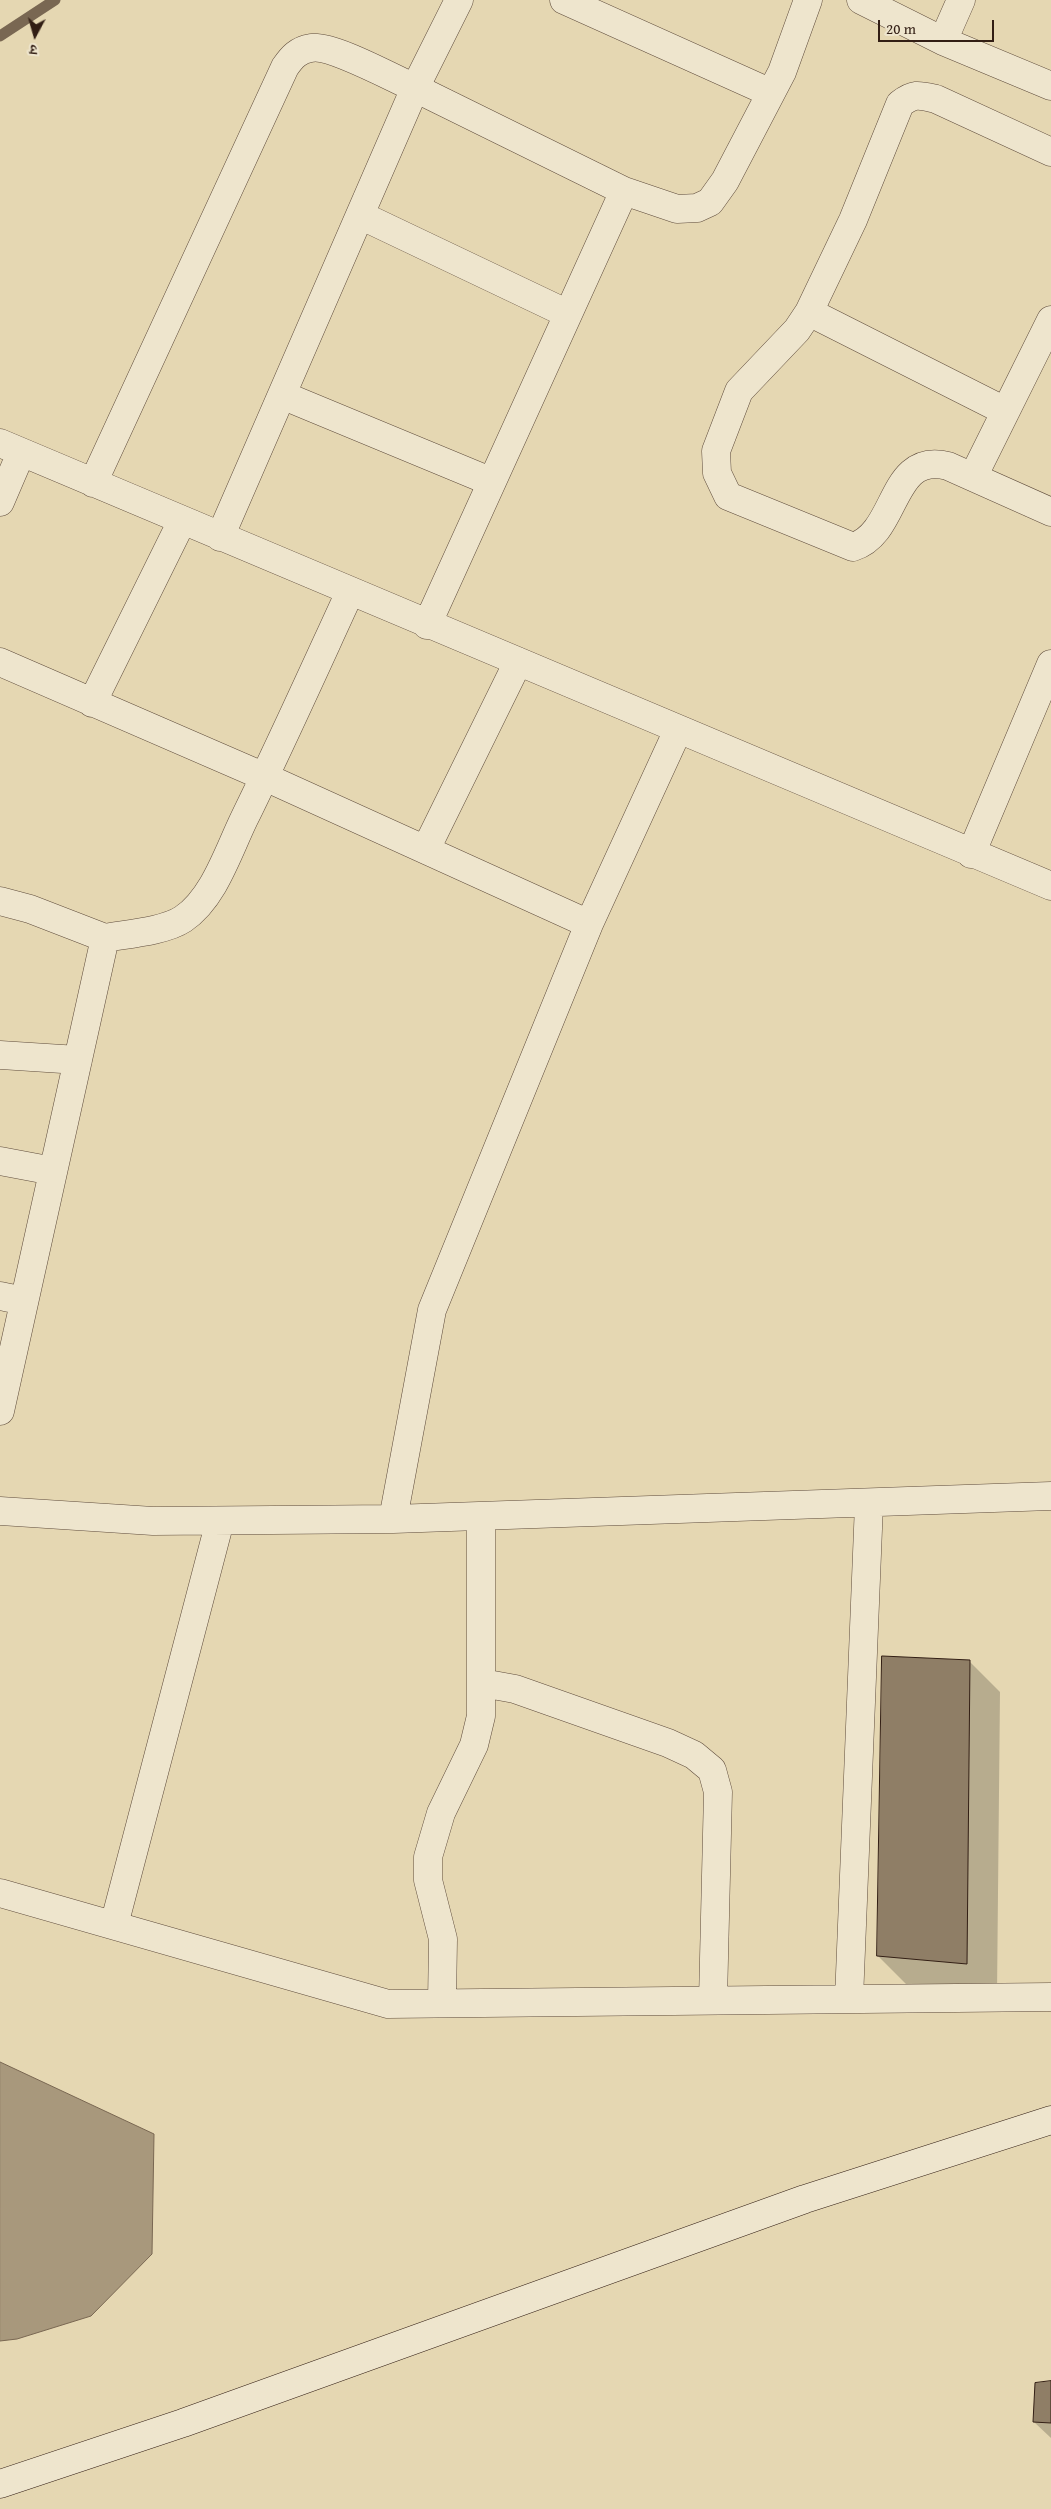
<!DOCTYPE html>
<meta charset="utf-8">
<style>
body{margin:0}
#map{position:relative;width:1051px;height:2509px;overflow:hidden;background:#e5d7b2;font-family:"Gentium Book Plus","Noto Serif Devanagari",serif}
canvas{display:block}
.north{position:absolute;left:10px;top:10px;width:50px;height:50px;-webkit-text-stroke:4px #eee5cd;paint-order:stroke;rotate:186deg;font-size:14px;font-weight:700;line-height:20px;text-align:center;color:#321e14}
.north::after{content:'';display:block;margin:auto;width:18px;height:22px;background:#321e14;clip-path:polygon(50% 0,100% 100%,50% 72%,0 100%)}
.scale{position:absolute;left:878px;top:20px;width:116px;height:22px;box-sizing:border-box;border:2px solid #321e14;border-top:0;padding-left:6px;font-size:15px;line-height:18px;white-space:nowrap;color:#321e14;-webkit-text-stroke:4px #eee5cd;paint-order:stroke}
</style>
<div id="map">
<canvas width="1051" height="2509"></canvas>
<div class="north">उ</div>
<div class="scale">20 m</div>
</div>
<script>
const context = document.querySelector('canvas').getContext('2d');
context.lineJoin = 'round';
function fillPath(path, color) { context.fillStyle = color; context.fill(path, 'evenodd'); }
function trace(path, color, width, dash) { context.strokeStyle = color; context.lineWidth = width; context.lineCap = dash ? 'butt' : 'round'; context.setLineDash(dash || []); context.stroke(path); }
const water = new Path2D(`
 M0 2062 154 2134 152 2254 91 2316 17 2339 0 2341Z`);
const shadow = new Path2D(`
 M969 1661 1000 1692 997 1994 909 1987 878 1956Z
 M1051 2383V2438L1034 2422Z`);
const stream = new Path2D(`
 M0 36 55 0`);
const building = new Path2D(`
 M882 1656 970 1660 967 1964 877 1956Z
 M1051 2381V2423L1033 2422 1035 2383Z`);
const minor = new Path2D(`
 M564 0 771 93
 M861 0 943 41 1051 86
 M943 41 961 0
 M1051 152 936 99C919 95 914 93 900 104L853 220 809 312 797 330 739 391 716 451 717 473 728 496 853 547C899 533 889 451 948 466L1051 512
 M360 215 568 314
 M809 312 1005 411
 M282 395 492 482
 M0 443 1051 886
 M973 477 1051 320
 M93 483 285 67C292 57 298 50 311 48 331 44 394 79 415 88L459 0
 M0 502 21 453
 M220 537 415 88 624 191 677 209 697 208 710 202 725 181 782 72 808 0
 M427 625 624 191
 M0 662 265 777 589 924
 M92 703 182 521
 M426 849 518 662
 M971 854 1051 664
 M0 901 30 909 105 938 0 1411
 M105 938C127 934 165 931 183 919 214 898 228 852 244 819 281 744 315 668 350 592
 M0 1055 78 1060
 M0 1161 53 1171
 M0 1296 24 1301
 M0 1511 153 1521 393 1519 1051 1496
 M393 1519 432 1310 589 924 678 730
 M482 1683 515 1689 668 1743 694 1755 712 1770 718 1792 713 2000
 M0 1893 388 2004 1051 1997
 M114 1925 220 1521
 M849 1999 869 1504
 M442 2003 443 1939 428 1880V1857L441 1813 474 1745 481 1716V1517`);
const secondary = new Path2D(`
 M0 2484 183 2423 805 2199 1051 2120`);
fillPath(water, '#a8987c');
trace(water, '#796752', 1);
fillPath(shadow, '#0003');
trace(stream, '#796752', 11);
fillPath(building, '#8f7e66');
trace(building, '#321e14', 1);
trace(minor, '#5f4c3c', 29);
trace(secondary, '#321e14', 29);
trace(minor, '#eee5cd', 28);
trace(secondary, '#eee5cd', 28);
</script>
